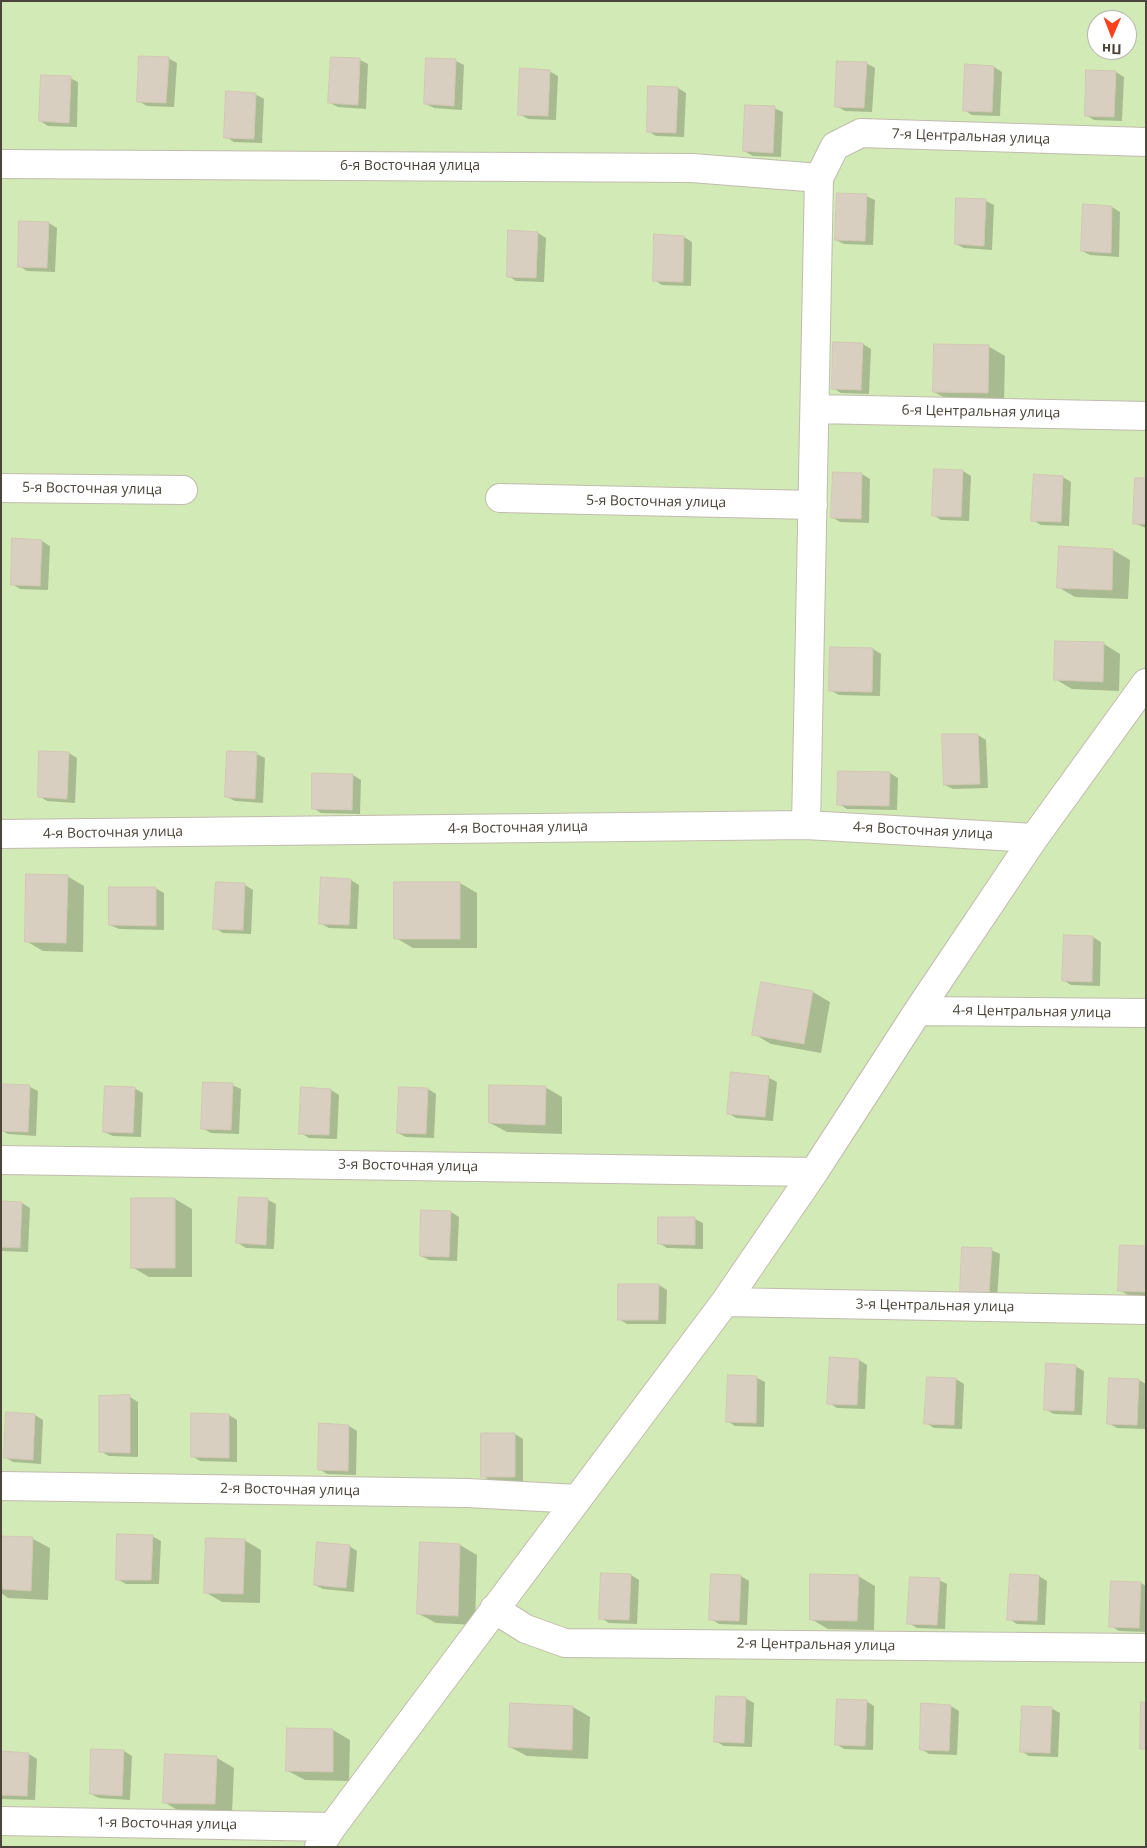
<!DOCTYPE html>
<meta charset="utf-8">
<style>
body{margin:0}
#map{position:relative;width:1147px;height:1848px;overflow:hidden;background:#f6f3ec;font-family:"Open Sans",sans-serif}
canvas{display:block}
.frame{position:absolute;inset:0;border:2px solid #4b4439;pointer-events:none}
.north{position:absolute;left:1087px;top:10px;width:50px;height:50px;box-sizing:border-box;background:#fff;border:1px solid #b7b4b0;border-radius:50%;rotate:181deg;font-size:14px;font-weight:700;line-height:20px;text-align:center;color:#4b4439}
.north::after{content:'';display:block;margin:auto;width:18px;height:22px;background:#fc3f1d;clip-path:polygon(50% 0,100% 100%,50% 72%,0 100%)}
</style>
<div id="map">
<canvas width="1147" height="1848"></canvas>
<div class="frame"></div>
<div class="north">Пн</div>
</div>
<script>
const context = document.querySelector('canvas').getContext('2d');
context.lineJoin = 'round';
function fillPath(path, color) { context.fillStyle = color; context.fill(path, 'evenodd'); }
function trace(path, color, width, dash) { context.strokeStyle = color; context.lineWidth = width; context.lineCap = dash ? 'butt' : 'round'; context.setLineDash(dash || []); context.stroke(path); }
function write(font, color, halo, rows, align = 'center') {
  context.font = font + ' "Open Sans",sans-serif'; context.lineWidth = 4; context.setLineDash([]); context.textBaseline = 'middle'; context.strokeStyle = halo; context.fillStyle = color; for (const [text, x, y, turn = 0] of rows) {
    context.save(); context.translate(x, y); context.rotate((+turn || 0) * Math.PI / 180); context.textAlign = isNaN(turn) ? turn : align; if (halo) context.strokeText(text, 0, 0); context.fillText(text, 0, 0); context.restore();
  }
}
const green = new Path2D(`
 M1 1H1146V1847H1ZM1097 20H1127V50H1097Z`);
const shadow = new Path2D(`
 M168 58 177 63 174 107 147 106 138 101Z
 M360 60 368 64 366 109 338 107 330 103Z
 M456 61 464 65 462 110 434 108 426 104Z
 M866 63 875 68 872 112 845 111 836 106Z
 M966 65 994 67 1002 72 1000 116 972 115 964 110Z
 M549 71 558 76 556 120 528 119 519 114Z
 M1116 72 1124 77 1122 121 1094 120 1086 115Z
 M70 78 78 82 77 127 48 126 40 121Z
 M678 88 686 93 684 137 656 136 648 131Z
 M255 94 264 99 262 143 234 142 226 137Z
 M774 108 783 112 781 157 753 156 744 151Z
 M866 196 875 200 873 245 844 244 836 240Z
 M986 201 994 205 992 250 964 248 956 244Z
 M1084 206 1112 207 1120 212 1119 257 1090 255 1082 251Z
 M49 223 57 228 55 272 27 271 19 266Z
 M510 232 538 233 546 238 544 282 516 281 508 276Z
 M684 237 692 242 691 286 662 285 654 280Z
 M863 344 871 349 869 394 841 393 833 388Z
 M988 346 1005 356 1004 402 951 401 934 392Z
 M963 471 971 476 969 521 941 520 933 515Z
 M834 473 862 474 870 479 869 523 840 522 832 517Z
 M1063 477 1071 482 1069 526 1041 525 1033 520Z
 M1146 479V528L1134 523Z
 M42 541 50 546 48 590 20 589 12 584Z
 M1113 550 1130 560 1128 599 1075 597 1058 587Z
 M1104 644 1120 654 1119 691 1072 689 1055 679Z
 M873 649 881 654 880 696 839 695 830 690Z
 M978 735 986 740 988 788 953 789 945 785 943 736Z
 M41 752 69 753 77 758 75 803 47 801 39 796Z
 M229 752 257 754 265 758 263 803 235 801 227 797Z
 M890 773 898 778 897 810 847 809 839 804Z
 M314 774 353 775 361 780 360 814 321 813 313 808Z
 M67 876 84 886 83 952 43 951 26 941Z
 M351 880 359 885 357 929 329 928 320 923Z
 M396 883H460L477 893V948H413L396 938Z
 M217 884 245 885 253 890 251 934 223 933 215 928Z
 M155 888 164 893V930L119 929 110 925Z
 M1065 936 1093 937 1101 942 1100 986 1071 985 1063 980Z
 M762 983 813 992 830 1002 821 1053 771 1044 754 1034Z
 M732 1074 769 1078 777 1082 773 1121 736 1118 728 1113Z
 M232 1085 241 1089 239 1134 211 1133 202 1128Z
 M30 1087 38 1091 36 1136 8 1134 1 1130Z
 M545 1087 562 1097V1134L507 1132 490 1123Z
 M134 1088 143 1093 141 1137 113 1136 104 1132Z
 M400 1088 428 1089 436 1094 434 1138 406 1137 398 1133Z
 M331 1090 339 1095 337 1139 309 1138 301 1133Z
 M175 1199 192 1209V1277H149L132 1267Z
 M268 1200 276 1204 274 1249 246 1248 238 1243Z
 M1 1202 22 1203 30 1208 28 1252 1 1251Z
 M423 1211 451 1212 459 1217 457 1261 429 1260 421 1256Z
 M695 1219 703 1223V1249L667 1248 659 1243Z
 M1146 1247V1296L1128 1295 1119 1290Z
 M991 1250 1000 1254 997 1299 970 1298Z
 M659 1285 667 1290 666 1324H627L619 1319Z
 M859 1360 867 1365 865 1409 837 1408 829 1403Z
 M1075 1366 1084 1371 1082 1415 1054 1414 1045 1409Z
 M729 1377 757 1378 765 1382 764 1427 735 1426 727 1421Z
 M956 1379 964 1384 962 1429 934 1428 926 1423Z
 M1139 1380 1146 1384 1145 1429 1117 1428 1108 1423Z
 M100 1397H130L138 1402V1457L109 1456 100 1451Z
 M193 1414 229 1415 237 1420V1462L200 1461 192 1456Z
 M35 1415 43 1420 41 1464 13 1462 5 1457Z
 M349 1426 357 1431 356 1475 327 1474 319 1469Z
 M515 1434 523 1439V1481H491L483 1476Z
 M152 1536 161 1541 159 1584H126L117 1579Z
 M1 1538 33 1539 50 1548 48 1600 8 1598 1 1593Z
 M244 1540 261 1550 260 1603 222 1602 205 1592Z
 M421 1543 460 1545 477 1555 475 1625 436 1623 419 1614Z
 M349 1546 357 1551 354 1592 323 1589 315 1585Z
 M631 1575 639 1580 637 1624 609 1623 601 1618Z
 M741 1576 749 1581 747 1625 719 1624 711 1619Z
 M858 1576 875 1586 874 1630 828 1629 811 1619Z
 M1039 1576 1047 1581 1045 1625 1017 1624 1009 1619Z
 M939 1580 947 1584 945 1629 917 1628 909 1623Z
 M1141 1583 1146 1586V1632L1119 1631 1111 1626Z
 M745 1698 754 1703 752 1747 724 1746 715 1741Z
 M866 1701 874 1706 873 1750 844 1749 836 1744Z
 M511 1704 573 1707 590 1717 588 1759 527 1756 510 1747Z
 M951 1706 959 1711 957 1755 929 1754 921 1749Z
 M1051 1708 1060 1713 1058 1757 1029 1756 1021 1751Z
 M333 1730 350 1740 349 1781 305 1780 288 1771Z
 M124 1751 132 1756 130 1800 99 1798 91 1794Z
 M1 1752 29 1754 37 1759 35 1800 1 1799Z
 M217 1758 234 1768 232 1813 181 1812 164 1802Z`);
const building = new Path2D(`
 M139 56 169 57 166 103 137 102Z
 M331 57 360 58 358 105 328 103Z
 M426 58 456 59 454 106 424 104Z
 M837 61 867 62 864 108 835 107Z
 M965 64 994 66 992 112 963 111Z
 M520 68 550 70 548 116 518 115Z
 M1086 70 1116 71 1114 117 1085 116Z
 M41 75 71 76 69 123 39 121Z
 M648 86 678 87 676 133 647 132Z
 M226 91 256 93 254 139 224 138Z
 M745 105 775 106 773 153 743 151Z
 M837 193 867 194 865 241 835 240Z
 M956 198 986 199 984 246 955 244Z
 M1083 204 1112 206 1111 253 1081 251Z
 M19 221 49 222 47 268 18 267Z
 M508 230 538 232 536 278 507 277Z
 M654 234 684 236 683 282 653 281Z
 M833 342 863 343 861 390 832 389Z
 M934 344 989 345 988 393 933 392Z
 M934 469 963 470 961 517 932 516Z
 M833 472 862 473 861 519 831 518Z
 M1034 474 1063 476 1061 522 1031 521Z
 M1135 478H1146V524H1133Z
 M12 538 42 540 40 586 11 585Z
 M1059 546 1113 549 1112 590 1057 588Z
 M1055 641 1104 642 1103 682 1054 680Z
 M830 647 873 648 872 692 829 691Z
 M942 734H978L980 784 944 785Z
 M39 751 69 752 67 799 38 797Z
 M227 751 257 752 255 799 225 797Z
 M838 771 890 772 889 806 837 805Z
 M312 773 353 774 352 810 312 809Z
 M26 874 68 875 66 943 25 942Z
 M321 877 351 879 349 925 319 924Z
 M216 882 245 883 243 930 213 929Z
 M394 882H460V939H394Z
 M109 887H156V926L109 925Z
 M1064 935 1093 936 1092 982 1062 981Z
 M761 982 813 991 804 1044 752 1035Z
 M731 1072 769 1076 765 1117 727 1114Z
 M203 1082 233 1083 231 1130 201 1129Z
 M1 1084 30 1085 28 1132 1 1131Z
 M489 1085 546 1086 545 1125 489 1123Z
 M105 1086 135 1087 133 1133 103 1132Z
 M301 1087 331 1089 329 1135 299 1134Z
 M399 1087 428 1088 426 1134 397 1133Z
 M239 1197 268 1198 266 1245 236 1243Z
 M131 1198H175V1268H131Z
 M1 1201 22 1202 20 1248 1 1247Z
 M421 1210 451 1211 449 1257 420 1256Z
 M658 1217H695V1245L658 1244Z
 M1120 1245 1146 1246V1292L1118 1291Z
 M962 1247 992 1248 989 1295 960 1294Z
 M618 1284H659L658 1320H618Z
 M830 1357 859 1359 857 1405 827 1404Z
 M1046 1363 1076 1365 1074 1411 1044 1410Z
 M728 1375 757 1376 756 1423 726 1422Z
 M927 1377 956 1378 954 1425 924 1424Z
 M1109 1378 1139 1379 1137 1425 1107 1424Z
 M130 1395V1453L99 1452V1396Z
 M6 1412 35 1414 33 1460 4 1458Z
 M191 1413 229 1414V1458L191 1457Z
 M319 1423 349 1425 348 1471 318 1470Z
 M481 1433H515V1477H481Z
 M117 1534 153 1535 151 1580H116Z
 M1 1536 33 1537 31 1591 1 1589Z
 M206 1538 245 1539 243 1594 204 1593Z
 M317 1542 350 1545 346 1588 314 1585Z
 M420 1542 460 1544 458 1616 417 1614Z
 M601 1573 631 1574 629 1620 599 1619Z
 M711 1574 741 1575 739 1621 709 1620Z
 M810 1574 859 1575 857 1621 810 1620Z
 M1010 1574 1039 1575 1037 1621 1007 1620Z
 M910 1577 940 1578 937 1625 907 1624Z
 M1111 1581 1141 1582 1139 1628 1109 1627Z
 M716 1696 746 1697 744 1743 714 1742Z
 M837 1699 867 1700 865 1746 835 1745Z
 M1141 1702 1146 1703V1749H1140Z
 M510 1703 573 1706 572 1750 509 1747Z
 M921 1703 951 1705 949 1751 920 1750Z
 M1022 1706 1052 1707 1050 1753 1020 1752Z
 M287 1728 333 1729V1772L286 1771Z
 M91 1749 124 1750 122 1796 90 1794Z
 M1 1751 29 1753 27 1796 1 1795Z
 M165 1754 217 1756 215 1804 163 1803Z`);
const minor = new Path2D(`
 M1 164 692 168 819 178
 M815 409 1146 416
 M1 488 183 490
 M500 498 813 505
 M806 825 819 178 835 146 861 133 1146 142
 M1 834 806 825 1034 838
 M918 1011 1146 1013
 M1 1160 814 1172
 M725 1302 1146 1310
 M1 1486 468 1493 578 1499
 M494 1609 526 1629 565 1643 1146 1648
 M1 1821 332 1827
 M319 1847 332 1827 725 1302 814 1172 918 1011 1034 838 1146 683`);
const streetNames = [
 ["7-я Центральная улица",971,137,2],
 ["6-я Восточная улица",410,166],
 ["6-я Центральная улица",981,412,1],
 ["5-я Восточная улица",92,489,1],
 ["5-я Восточная улица",656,502,1],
 ["4-я Восточная улица",518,828,-1],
 ["4-я Восточная улица",923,831,3],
 ["4-я Восточная улица",113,833,-1],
 ["4-я Центральная улица",1032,1012,1],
 ["3-я Восточная улица",408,1166,1],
 ["3-я Центральная улица",935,1306,1],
 ["2-я Восточная улица",290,1490,1],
 ["2-я Центральная улица",816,1645,1],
 ["1-я Восточная улица",167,1824,1]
];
fillPath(green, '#d2eab5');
fillPath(shadow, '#0003');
fillPath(building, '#d8cfc1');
trace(building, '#d3c7b4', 1);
trace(minor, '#c2bbae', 30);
trace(minor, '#fff', 28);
write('14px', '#4b4439', '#fff', streetNames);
</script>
